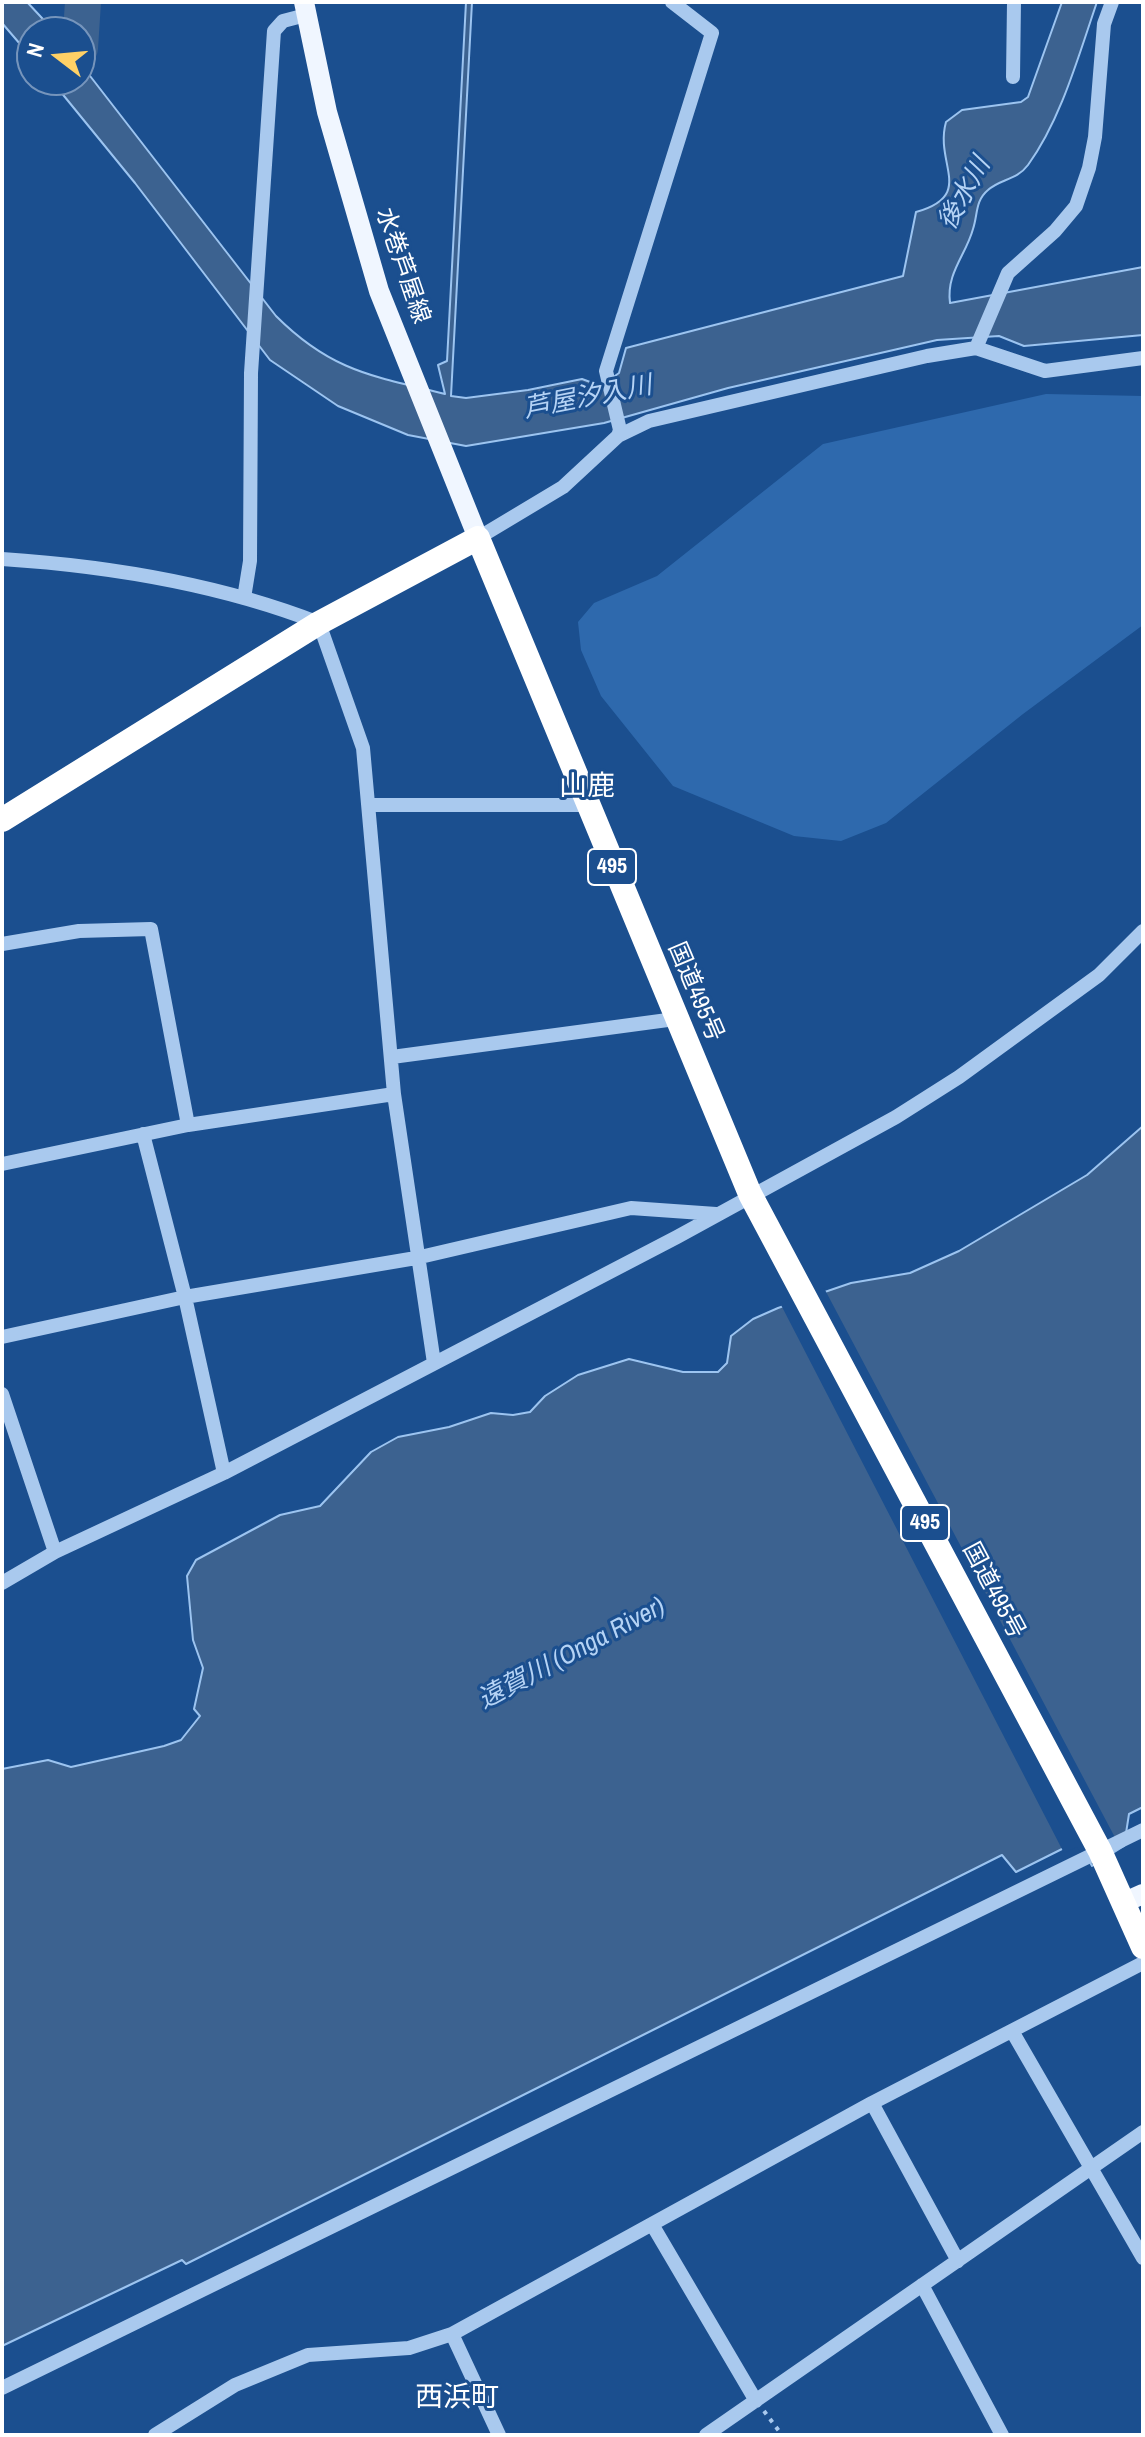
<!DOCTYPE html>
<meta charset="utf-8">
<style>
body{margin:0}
#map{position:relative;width:1145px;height:2437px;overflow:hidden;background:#1b4f8f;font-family:"Archivo Narrow",sans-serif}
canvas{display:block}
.frame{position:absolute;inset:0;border:4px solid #fff;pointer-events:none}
.north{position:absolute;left:16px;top:16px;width:80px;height:80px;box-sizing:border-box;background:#1b4f8f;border:2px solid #7695bc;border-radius:50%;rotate:286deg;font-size:22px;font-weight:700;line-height:32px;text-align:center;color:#fff}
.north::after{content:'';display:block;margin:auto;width:28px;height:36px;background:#ffd166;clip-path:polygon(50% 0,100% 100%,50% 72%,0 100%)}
</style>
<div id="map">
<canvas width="1145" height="2437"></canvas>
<div class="frame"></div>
<div class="north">N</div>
</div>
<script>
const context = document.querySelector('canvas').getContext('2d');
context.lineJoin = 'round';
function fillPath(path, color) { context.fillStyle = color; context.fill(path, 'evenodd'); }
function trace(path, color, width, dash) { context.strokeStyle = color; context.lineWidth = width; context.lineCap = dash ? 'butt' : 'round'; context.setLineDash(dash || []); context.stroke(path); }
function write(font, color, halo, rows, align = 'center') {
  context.font = font + ' "Archivo Narrow","Noto Sans JP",sans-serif'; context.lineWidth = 6; context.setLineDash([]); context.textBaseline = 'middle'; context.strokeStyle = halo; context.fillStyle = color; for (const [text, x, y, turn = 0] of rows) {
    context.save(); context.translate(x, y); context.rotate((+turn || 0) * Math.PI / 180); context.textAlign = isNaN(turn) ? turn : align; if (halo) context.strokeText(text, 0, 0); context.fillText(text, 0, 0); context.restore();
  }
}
const green = new Path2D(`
 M1046 394 1143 396V625L1023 714 886 823 841 841 794 836 673 786 601 696 581 650 578 622 594 603 657 576 823 444Z`);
const water = new Path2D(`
 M2 2H27L55 32H32V58L2 23Z
 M466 2H472L451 396 466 398 528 390 582 379 601 386 619 373 626 348 903 276 916 212C976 195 934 164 946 122L962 110 1021 102 1028 97 1062 2H1097C1079 54 1061 120 1028 165 1017 180 1000 179 988 190 975 201 978 214 973 229 966 255 946 273 950 303L1143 267V335L1024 346 999 336 937 340 728 388 604 423 466 446 408 435 338 406 270 360 135 183 51 80H80V63L276 316C331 371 372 376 445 394L438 365 447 361Z
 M1143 1126V1807L1129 1814 1124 1846 1092 1866 1078 1841 1016 1872 1002 1855 186 2264 182 2260 2 2346V1769L48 1760 71 1767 164 1746 181 1740 200 1716 194 1709 203 1668 193 1640 187 1576 196 1560 280 1515 320 1506 371 1452 398 1437 449 1427 491 1413 513 1415 530 1412 545 1396 578 1375 629 1359 683 1372H718L727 1363 731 1336 753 1319 778 1308 851 1283 910 1273 959 1251 1087 1175Z`);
const pier = new Path2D(`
 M824 1288 1119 1845 1086 1864 1077 1847 1064 1853 780 1303Z`);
const river = new Path2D(`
 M80 48 83 2`);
const path = new Path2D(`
 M764 2411 782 2435`);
const minor = new Path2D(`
 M1013 77 1014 2
 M976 348 1045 371 1143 358
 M618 436 620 430 606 371 712 33 672 2
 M478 538 563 487 618 436 649 421 927 356 976 348 1008 273 1055 231 1076 206 1089 168 1095 137 1104 24 1112 2
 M2 559C109 566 219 584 319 623L363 748 394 1094 434 1363
 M244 598 250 561 251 373 274 31 283 21 306 15
 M369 805H587
 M2 944 79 931 151 929 188 1125
 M392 1057 675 1019
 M143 1134 185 1297 224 1473
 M2 1164 188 1125 394 1094
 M2 1337 185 1297 416 1258 631 1208 716 1214
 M2 1394 55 1552
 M2 1583 55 1552 224 1473 677 1237 896 1117 959 1077 1099 975 1143 931
 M1012 2031 1143 2258
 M872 2103 958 2261
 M653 2226 756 2401
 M922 2285 1002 2435
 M452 2334 499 2435
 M2 2388 1143 1830
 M155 2435 235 2385 308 2355 409 2348 452 2334 872 2103 1143 1963
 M706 2435 1143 2132`);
const major = new Path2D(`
 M304 2 327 112 379 291 478 538
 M1125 1902 1143 1894`);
const highway = new Path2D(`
 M2 820 319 623 478 538 750 1194 1100 1851 1143 1947`);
const shields = [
 [612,867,48],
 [925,1523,48]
];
const shieldNames = [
 ["495",612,867],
 ["495",925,1523]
];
const streetNames = [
 ["水巻芦屋線",402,266,71],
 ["国道495号",695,992,67],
 ["国道495号",993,1591,62]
];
const waterNames = [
 ["後水川",965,194,-61],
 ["芦屋汐入川",588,398,-11],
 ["遠賀川 (Onga River)",572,1654,-28]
];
const quarterNames = [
 ["山鹿",587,787],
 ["西浜町",457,2398]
];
fillPath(green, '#2e69ad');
fillPath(water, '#3c6290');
trace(water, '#9cc4f0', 2);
fillPath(pier, '#1b4f8f');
trace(river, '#3c6290', 36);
trace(path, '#a9c9ee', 4, [4, 6]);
trace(minor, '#a9c9ee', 14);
trace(major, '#f0f6ff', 20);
trace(highway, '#fff', 24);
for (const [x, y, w] of shields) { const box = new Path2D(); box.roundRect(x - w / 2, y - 18, w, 36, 6); context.fillStyle = '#1b4f8f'; context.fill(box); trace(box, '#fff', 2); }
write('bold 22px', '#fff', null, shieldNames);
write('24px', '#fff', '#1b4f8f', streetNames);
write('italic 26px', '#b5d3f5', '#1b4f8f', waterNames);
write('28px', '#fff', '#1b4f8f', quarterNames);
</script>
